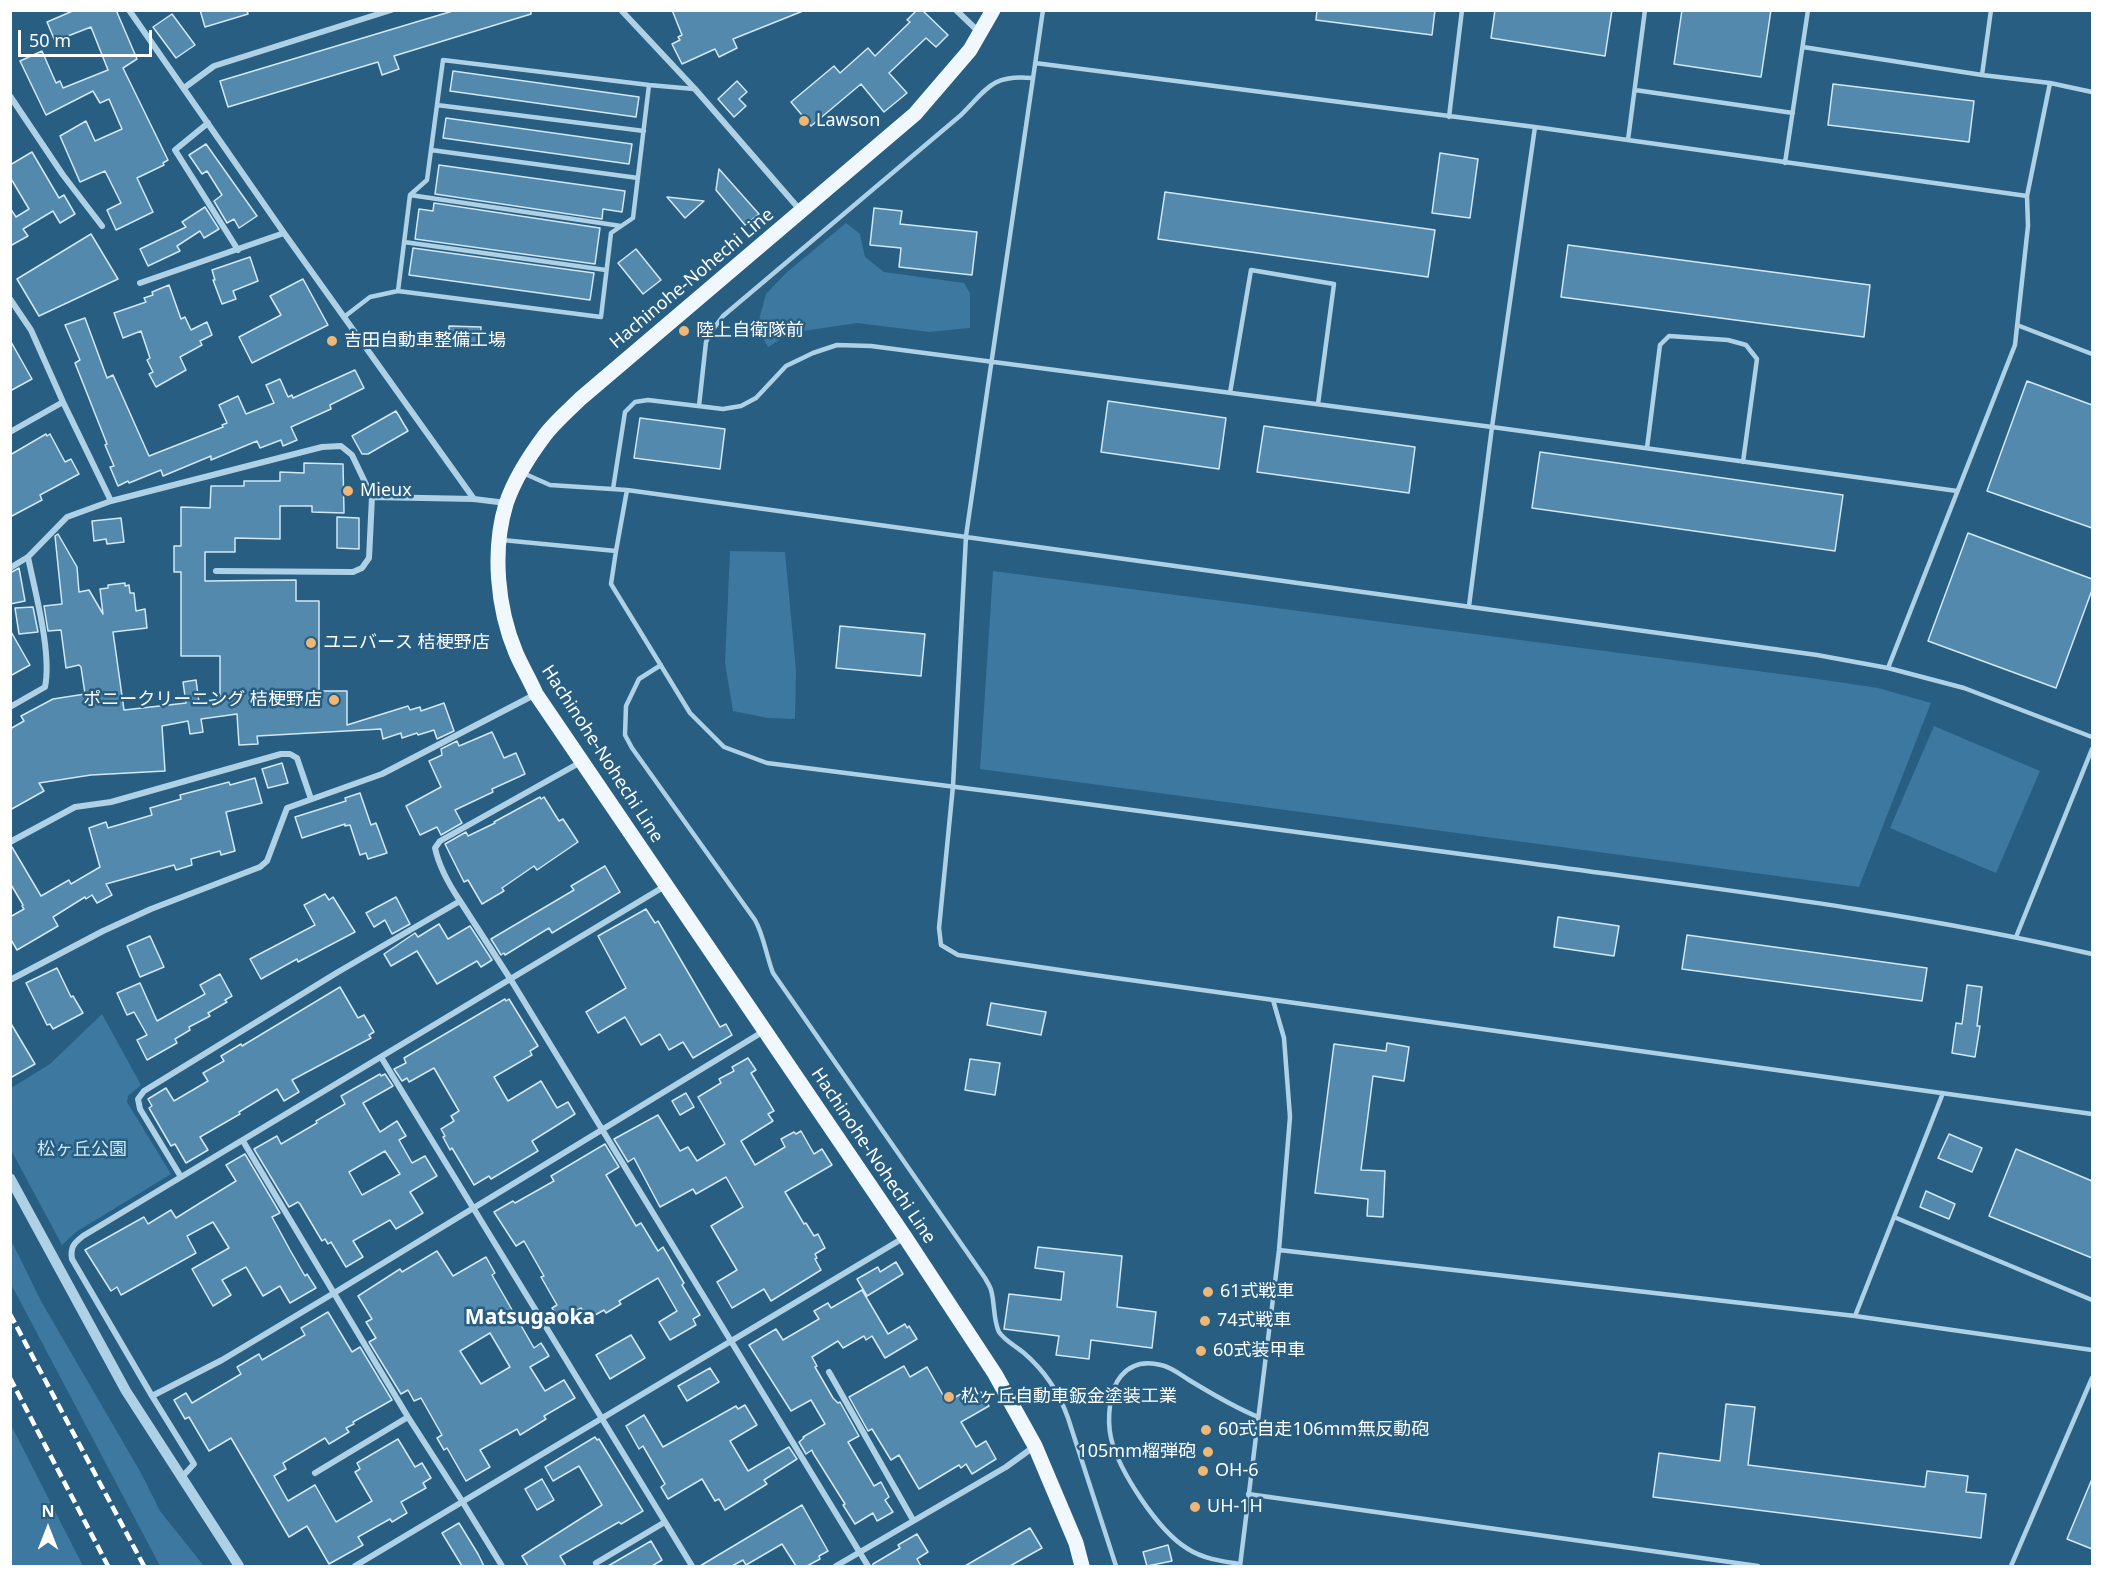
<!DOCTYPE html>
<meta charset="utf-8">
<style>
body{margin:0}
#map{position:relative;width:2103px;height:1577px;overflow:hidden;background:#275e82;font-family:"Noto Sans",sans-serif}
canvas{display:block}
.frame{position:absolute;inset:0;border:12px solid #fff;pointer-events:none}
.north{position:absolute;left:18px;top:1499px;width:60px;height:60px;-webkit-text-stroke:4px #275e82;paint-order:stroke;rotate:0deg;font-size:16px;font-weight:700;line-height:24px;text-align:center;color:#fff}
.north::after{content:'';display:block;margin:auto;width:21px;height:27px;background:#fff;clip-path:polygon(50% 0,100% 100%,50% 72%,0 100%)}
.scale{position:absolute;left:18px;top:30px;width:134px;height:27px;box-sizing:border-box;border:3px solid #fff;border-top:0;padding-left:8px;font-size:18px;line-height:21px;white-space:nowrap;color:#fff;-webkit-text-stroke:4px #275e82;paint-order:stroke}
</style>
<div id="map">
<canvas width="2103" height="1577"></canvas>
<div class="frame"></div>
<div class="north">N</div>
<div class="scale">50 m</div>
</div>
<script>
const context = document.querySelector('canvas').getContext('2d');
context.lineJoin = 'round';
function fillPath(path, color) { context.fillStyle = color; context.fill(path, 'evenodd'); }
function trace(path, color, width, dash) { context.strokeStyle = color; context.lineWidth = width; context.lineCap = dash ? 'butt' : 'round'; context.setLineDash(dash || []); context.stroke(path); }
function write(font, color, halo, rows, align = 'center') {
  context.font = font + ' "Noto Sans","Noto Sans JP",sans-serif'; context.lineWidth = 5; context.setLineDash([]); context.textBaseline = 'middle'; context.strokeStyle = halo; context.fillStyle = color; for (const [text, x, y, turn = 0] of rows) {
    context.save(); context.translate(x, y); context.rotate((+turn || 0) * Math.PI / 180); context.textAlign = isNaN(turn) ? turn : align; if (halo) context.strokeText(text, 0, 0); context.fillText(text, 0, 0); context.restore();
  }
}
const green = new Path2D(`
 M846 223 860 234 865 257 884 272 964 283 970 293V328L929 332 857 323 790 333 768 347 757 327 766 294 786 273Z
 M730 551 785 552 796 670 795 719 768 718 733 711 725 663Z
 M993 571 1811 678 1878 688 1931 703 1859 887 980 769Z
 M1934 726 2040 771 1996 873 1890 828Z
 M102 1014 141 1085 128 1096 127 1102 171 1174 76 1232 62 1245 11 1150V1088L50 1064Z
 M10 1238 41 1301 141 1473 160 1511 204 1566H160L11 1284Z
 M10 1423 83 1566H11Z`);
const building = new Path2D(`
 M75 10H116L137 59 123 68 168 160 163 163 164 165 137 178 153 212 116 230 107 210 121 203 105 171 80 182 60 136 86 121 95 141 122 129 109 99 100 103 93 91 46 115 20 61 42 51 56 83 60 81 63 88 108 70 91 27 55 41 47 22Z
 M200 10H247L248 14 205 27Z
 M456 10H531V14L394 56 399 69 382 75 378 62 228 107 220 81Z
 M672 10H802L803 11 733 39 737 48 719 57 715 49 682 64 672 44 680 40 678 37 682 35Z
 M917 10H922L948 35 936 47 926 38 889 73 907 93 884 112 861 84 811 126 791 102 834 66 840 73 868 48 875 56 910 22 907 20Z
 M1317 10H1435L1432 35 1316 20Z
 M1495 10H1612L1605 56 1491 38Z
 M1682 10H1771L1761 77 1674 64Z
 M172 14 195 45 176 58 153 27Z
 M453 71 639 97 636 117 450 91Z
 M737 81 747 92 739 99 746 106 734 117 718 99Z
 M1833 84 1974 101 1969 142 1828 125Z
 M446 118 632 144 629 164 443 138Z
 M206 144 257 216 239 228 234 219 227 223 214 201 222 195 207 171 202 174 189 155Z
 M32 152 59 198 64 195 75 214 60 223 53 211 23 229 28 236 10 246V208L16 217 29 209 10 177V165Z
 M1440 153 1478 159 1470 218 1432 213Z
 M439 165 625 191 622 212 603 209 602 219 435 194Z
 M719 169 759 214 745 225 716 190Z
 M1165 192 1435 230 1428 277 1158 239Z
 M667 197 704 201 685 218Z
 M434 203 600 228 595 264 415 239 419 209 433 211Z
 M205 207 219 229 204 238 200 231 177 246 180 251 148 266 140 249 186 227 182 222Z
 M874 208 902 211 900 224 977 232 972 275 899 267 901 248 870 245Z
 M91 234 118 279 39 316 17 279Z
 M1568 245 1870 285 1864 337 1561 297Z
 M413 248 594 273 590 300 409 275Z
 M636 249 661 280 643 294 618 263Z
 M250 257 258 281 233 291 236 299 222 304 213 280H215L212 270Z
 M303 279 328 325 252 363 239 337 281 315 270 296Z
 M169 285 181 319 185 317 191 330 207 322 212 335 200 341 202 345 180 357 186 370 156 387 149 374 153 372 147 360 150 358 141 331 123 338 114 313 146 302 144 298 153 295 152 292Z
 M85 318 107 378 113 375 149 456 223 427 222 425 227 423 219 405 238 396 246 414 274 403 266 385 280 379 288 397 292 395 293 398 355 370 364 388 330 405 331 409 291 427 297 440 283 446 281 440 260 448 257 441 211 460V456L163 476 161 470 129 483 128 481 118 486 110 467 114 466 105 445 107 444 75 363 80 360 65 325Z
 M449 326 481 327 480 347 448 346Z
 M10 340 32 379 10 391Z
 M2027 381 2092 405V528L1987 491Z
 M1108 401 1226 418 1219 469 1101 452Z
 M396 411 408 431 368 454H362L352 436Z
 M640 418 725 429 720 469 634 458Z
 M1264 426 1415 447 1409 493 1257 472Z
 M46 434 47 436 50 434 65 462 71 459 79 474 40 495 42 500 10 517V455Z
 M1540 452 1843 495 1835 551 1532 508Z
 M304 463 343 464 344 513 312 512V506H280V539L235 538V552H205V581L296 580V601H319V691H347V725L408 706 410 710 420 707 421 711 444 703 454 731 437 739 434 730 418 735 417 733 402 738 401 733 383 739 381 729 257 736 258 744 239 745 237 714 201 719 203 732 190 734 188 721 162 726 165 771 91 775 39 783 44 791 10 810V729L24 721 21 716 53 699 85 694 81 667 79 665 66 668 61 630 48 631 44 606 62 604 55 536 58 534 77 567 79 592 89 590 103 614 100 589 108 588V585L125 583V586L129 585 130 593H134L136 611 145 609 147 628 113 632 124 710 186 703 183 682 196 680 199 702 220 699V656H181V572H174V546H181V507L210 508 211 486H244V481H280V472L304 473Z
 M337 517 359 518V549L337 548Z
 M121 518 124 542 107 544 106 539 94 541 92 521Z
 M1968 533 2092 579V590L2056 688 1928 641Z
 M19 568 25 601 10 604V573Z
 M33 607 38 632 19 634 15 608Z
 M840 626 925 634 921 676 836 668Z
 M10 630 30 665 10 676Z
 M492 732 504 758 516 753 525 774 492 789 493 792 455 810 462 823 441 835 437 827 420 835 406 806 441 787 429 761 442 755 441 749 457 741 459 746Z
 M282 763 288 783 268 788 262 769Z
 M255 778 262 803 226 812 235 851 221 855 220 851 191 859 192 865 176 870 174 865 106 884 112 895 97 903 92 895 86 899 85 897 53 917 58 926 17 950 10 938V917L24 909 22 906 23 905 10 883V847H12L41 896 69 880 71 884 100 867 89 828 106 822 108 828 152 815 150 808 181 799 180 795 229 782 230 785Z
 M360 793 371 825 376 823 387 853 368 859 366 853 360 855 350 825 345 826V824L302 838 295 817 346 801 345 798Z
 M540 797 541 799 544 797 559 821 563 819 578 842 537 870 534 866 502 888 504 891 482 904 468 880 464 882 445 844 466 832 468 836 495 823 494 822Z
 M605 866 620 892 552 933 549 928 505 955 504 953 501 955 491 939 574 890 571 886Z
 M325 894 329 900 333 897 355 932 298 962 297 959 261 979 250 959 315 925 304 905Z
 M396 897 410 924 392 934 385 920 374 927 366 913Z
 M646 909 655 923 658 921 720 1027 726 1024 732 1035 693 1058 683 1042 669 1050 660 1034 641 1045 625 1017 598 1033 586 1012 626 988 598 936Z
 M1558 917 1619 926 1614 956 1554 947Z
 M439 924 448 939 470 926 492 960 481 967 477 961 437 984 417 951 391 966 384 954 415 933 418 937Z
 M1687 935 1927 968 1922 1001 1682 969Z
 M150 936 164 967 140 977 127 946Z
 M57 968 71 997 73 996 83 1013 53 1029 50 1024 47 1025 26 983Z
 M220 974 232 996 225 1000 227 1002 208 1013 210 1016 189 1027 190 1030 175 1039 177 1043 147 1060 137 1040 147 1035 134 1012 127 1015 117 993 140 983 157 1021 205 994 200 985Z
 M1967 985 1982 987 1977 1026H1980L1975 1057 1952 1053 1956 1023 1962 1024Z
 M340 987 358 1018 364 1015 374 1032 369 1035 371 1038 292 1080 299 1092 284 1101 277 1089 239 1112 240 1114 200 1137 208 1150 186 1163 175 1144 171 1146 149 1108 152 1106 148 1099 166 1088 174 1101 208 1081 203 1073 224 1061 221 1056 241 1044 242 1046Z
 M505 999 506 1001 509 999 538 1046 530 1051 532 1055 494 1077 508 1101 541 1081 557 1108 568 1102 575 1114 532 1141 538 1151 491 1179 489 1176 474 1185 452 1148 450 1150 443 1137 445 1136 441 1129 454 1121 451 1116 459 1111 434 1068 409 1082 407 1078 402 1081 394 1069 406 1063 404 1058Z
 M991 1003 1046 1012 1041 1035 987 1025Z
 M10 1022 35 1064 10 1078Z
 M1387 1043 1409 1047 1404 1081 1373 1076 1361 1170 1385 1171 1383 1217 1367 1216 1368 1199 1315 1193 1334 1044 1386 1051Z
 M748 1058 756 1070 751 1073 774 1111 768 1114 773 1121 741 1141 755 1165 785 1147 781 1139 794 1132 796 1134 801 1131 814 1154 822 1149 832 1165 785 1192 804 1224 806 1223 814 1236 818 1234 825 1248 815 1254 817 1258 815 1259 821 1270 771 1301 764 1289 732 1308 717 1282 737 1270 711 1226 743 1207 726 1177 696 1194 693 1189 660 1207 634 1158 628 1162 614 1139 658 1115 680 1151 688 1147 697 1161 725 1144 698 1097 721 1083 719 1079 734 1071 732 1067Z
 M970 1059 1000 1063 995 1095 965 1090Z
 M380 1074 381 1076 385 1074 393 1086 363 1103 380 1132 397 1121 406 1136 399 1140 412 1163 425 1156 437 1176 410 1192 423 1213 396 1229 390 1220 353 1241 363 1257 346 1267 331 1242 328 1244 325 1239 322 1241 300 1204 298 1202 289 1207 254 1149 277 1136 281 1144 317 1123 316 1121 345 1104 341 1096ZM385 1151 400 1174 362 1195 349 1172Z
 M686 1093 694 1107 680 1115 672 1101Z
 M1949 1134 1982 1148 1972 1172 1938 1158Z
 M605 1144 619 1167 606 1175 636 1226 641 1223 658 1251 663 1247 684 1283 682 1285 700 1315 693 1319 696 1325 670 1340 659 1322 677 1311 658 1278 619 1301 621 1304 606 1313 604 1310 588 1319 581 1308 559 1320 552 1308 557 1305 541 1277 544 1276 524 1241 516 1246 494 1212 513 1201 515 1203 554 1181 551 1176Z
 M2016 1149 2092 1181V1258L1989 1216Z
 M245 1154 280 1213 272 1217 290 1250 305 1276 307 1274 316 1288 290 1303 280 1286 263 1296 246 1267 222 1280 231 1295 213 1306 192 1269 229 1248 213 1222 187 1236 196 1253 121 1295 117 1287 111 1291 85 1250 144 1217 148 1224 171 1210 176 1218 200 1203 236 1181 226 1165Z
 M1926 1191 1955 1204 1949 1219 1920 1207Z
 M1038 1247 1122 1256 1117 1307 1156 1312 1152 1348 1091 1340 1089 1359 1056 1355 1059 1336 1004 1329 1009 1294 1061 1300 1064 1272 1035 1268Z
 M437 1251 453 1276 486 1257 495 1273 492 1275 534 1348 541 1343 549 1356 530 1367 545 1391 564 1380 575 1398 544 1416 546 1419 520 1435 517 1429 480 1450 490 1467 466 1481 447 1448 444 1450 437 1438 442 1435 421 1398 414 1401 408 1390 401 1394 369 1342 376 1338 366 1322 372 1319 358 1296 400 1269 402 1272ZM490 1333 510 1367 481 1384 460 1351Z
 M896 1262 903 1274 867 1296 857 1279 878 1267 880 1272Z
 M862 1290 888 1334 905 1324 907 1328 909 1326 917 1339 885 1358 872 1336 866 1340 864 1336 843 1348 838 1341 812 1357 817 1366 815 1367 833 1398 838 1403 840 1402 859 1436 848 1442 874 1486 881 1482 889 1497 885 1500 893 1512 877 1521 873 1513 855 1524 843 1505 845 1504 813 1453 812 1450 806 1454 799 1442 804 1438 803 1437 825 1424 811 1400 791 1411 749 1345 776 1329 783 1340 819 1319 814 1311 828 1303 831 1308Z
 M328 1312 352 1352 360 1347 392 1400 353 1422 354 1424 346 1428 349 1432 329 1444 325 1438 283 1463 286 1469 274 1476 288 1501 315 1485 336 1522 372 1501 355 1472 360 1469 357 1463 398 1439 415 1467 422 1463 431 1478 423 1483 426 1488 401 1502 407 1513 392 1522 390 1519 358 1537 363 1545 329 1564 307 1526 289 1537 231 1438 209 1451 189 1417 185 1419 174 1400 186 1393 192 1403 241 1374 237 1367 259 1354 262 1360 305 1335 301 1328Z
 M631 1335 645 1358 610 1379 596 1355Z
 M904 1366 910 1377 927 1367 947 1402 971 1388 975 1396 981 1392 989 1406 961 1422 976 1447 986 1441 996 1459 972 1474 966 1464 961 1468 959 1465 919 1489 899 1455 891 1460 872 1429 868 1431 849 1397Z
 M710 1368 719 1382 687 1401 678 1386Z
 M1726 1404 1755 1407 1748 1465 1925 1487 1927 1471 1968 1476 1966 1492 1986 1494 1981 1538 1653 1497 1659 1453 1720 1461Z
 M745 1405 757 1425 730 1441 748 1471 789 1447 797 1459 764 1480 767 1484 725 1510 719 1499 715 1501 702 1479 668 1499 661 1487 665 1484 643 1446 639 1449 626 1426 644 1415 663 1447 736 1406 738 1409Z
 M595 1437 597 1440 599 1439 643 1511 621 1524 619 1522 560 1556 566 1566H528L522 1556 602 1505 579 1466 553 1481 545 1467Z
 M542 1479 554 1500 537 1510 525 1489Z
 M2092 1479V1549L2067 1539Z
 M802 1505 828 1551 819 1556 820 1559 807 1566H796L782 1544 746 1565 743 1560 732 1566H700Z
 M459 1523 478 1554 484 1566H462L442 1533Z
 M1030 1528 1042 1548 1010 1566H965Z
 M917 1534 928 1552 917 1559 921 1566H873V1564L900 1548 898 1545Z
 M651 1541 662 1560 652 1566H608Z
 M1168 1545 1172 1561 1147 1566 1143 1552Z`);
const service = new Path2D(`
 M1043 10 966 536 953 786 939 928 941 945 958 955 1087 974 2092 1114
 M1803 47 1982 75 2050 83 2092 92
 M1035 63 1535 127 2027 196 2050 83
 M1982 75 1991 10
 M649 85 694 89
 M1635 90 1793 113
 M437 105 644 131
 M1449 117 1462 10
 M1628 140 1645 10
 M431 150 638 178
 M1785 163 1808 10
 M410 195 621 226
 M404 242 606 270
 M344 317 370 297 398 291 601 317 611 233 633 218 649 85 443 60 427 180 410 195 398 291
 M2017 325 2092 354
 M1230 393 1251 270 1334 284 1318 404
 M699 406 706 342 711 332 723 316 961 115C987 89 992 74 1032 78
 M1647 448 1660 345 1669 336 1728 340 1746 345 1757 359 1743 462
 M523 473 550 485 627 490 1817 655 1888 668 1964 688 2092 737
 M613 489 625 412 635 402 648 400 723 409 741 406 756 398 786 366 813 353 837 345 871 346 1492 427 1957 491
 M502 540 616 551 611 584 690 713 724 747 767 763C1021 794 1274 829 1528 863 1716 889 1907 911 2092 954
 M616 551 627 490
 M1469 606 1492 427 1535 127
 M661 665 639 679 626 706 625 735 632 748 755 920C764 936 766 955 773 973L985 1278C987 1282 990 1286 991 1290 995 1303 993 1320 999 1332 1005 1341 1016 1346 1024 1353 1045 1371 1059 1392 1068 1418L1116 1566
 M1888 668 2015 345 2028 226 2027 196
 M2016 937 2092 749
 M1894 1217 2092 1300
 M1279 1250 1855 1316 2092 1350
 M1855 1316 1943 1093
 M1248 1494 1758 1566
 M1240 1564C1221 1561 1204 1559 1188 1549 1158 1531 1119 1471 1111 1438 1107 1420 1109 1390 1121 1376 1131 1364 1145 1361 1161 1365 1171 1367 1181 1375 1189 1380 1212 1394 1234 1407 1258 1417
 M1240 1566 1279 1250 1290 1117 1284 1038 1273 1000
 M2011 1566 2092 1378`);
const minor = new Path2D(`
 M129 10 284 233 474 499
 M621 10 695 89 801 211
 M956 10 980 33
 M184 88 214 66 391 10
 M10 96 63 175 102 226
 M208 123 175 150 238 250
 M140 283 284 233
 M10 299 31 330 63 402 111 501
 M10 432 63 402
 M10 568 28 557 67 517 111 501 322 447 341 446 352 455 372 497 474 499 506 503
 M216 571 353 572 362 568 369 558 372 497
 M10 707 45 687C52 653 35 592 28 557
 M10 842 75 807 111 802 281 754H290L297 758 311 799
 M460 901 511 980 868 1566
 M10 980 103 931 151 909 260 867 267 861 287 808 382 774 536 694
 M381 1057 692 1566
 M243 1141 408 1417 462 1501 502 1566
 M181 1177 140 1109 138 1099 144 1091 338 972 460 901C450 886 439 867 435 848L440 841 581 762
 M829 1372 913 1520
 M152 1396 222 1360 334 1293 764 1031
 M315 1473 408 1417
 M181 1478 194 1464 152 1396 72 1259C70 1247 74 1243 83 1236L665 886
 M596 1563 665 1522
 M355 1566 905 1237
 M836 1566 1006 1467 1035 1446`);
const tertiary = new Path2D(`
 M10 1178 126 1391 239 1566`);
const primary = new Path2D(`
 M993 10 970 50 915 114 580 399C568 411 555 422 545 435 530 455 514 480 506 504 492 550 497 608 516 653 522 667 530 680 536 694L905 1237 995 1374 1035 1446 1076 1543 1082 1566`);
const rail = new Path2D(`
 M10 1314 144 1566
 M10 1378 108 1566`);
const markers = [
 [804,121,6,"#efb775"],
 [684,331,6,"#efb775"],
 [332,341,6,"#efb775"],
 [348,491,6,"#efb775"],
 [311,643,6,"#efb775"],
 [334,700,6,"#efb775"],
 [1208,1292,6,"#efb775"],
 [1205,1321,6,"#efb775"],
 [1201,1351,6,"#efb775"],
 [949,1397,6,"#efb775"],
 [1206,1430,6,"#efb775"],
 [1208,1452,6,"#efb775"],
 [1203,1471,6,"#efb775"],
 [1195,1507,6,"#efb775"]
];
const poiNames = [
 ["Lawson",816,121],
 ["陸上自衛隊前",696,331],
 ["吉田自動車整備工場",344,341],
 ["Mieux",360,491],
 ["ユニバース 桔梗野店",323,643],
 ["ポニークリーニング 桔梗野店",322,700,"right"],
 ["61式戦車",1220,1292],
 ["74式戦車",1217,1321],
 ["60式装甲車",1213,1351],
 ["松ヶ丘自動車鈑金塗装工業",961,1397],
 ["60式自走106mm無反動砲",1218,1430],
 ["105mm榴弾砲",1196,1452,"right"],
 ["OH-6",1215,1471],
 ["UH-1H",1207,1507]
];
const streetNames = [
 ["Hachinohe-Nohechi Line",692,279,-40],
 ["Hachinohe-Nohechi Line",602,754,57],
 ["Hachinohe-Nohechi Line",873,1156,56]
];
const parkNames = [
 ["松ヶ丘公園",82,1150]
];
const quarterNames = [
 ["Matsugaoka",530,1318]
];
fillPath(green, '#3c789f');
fillPath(building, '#5389ac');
trace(building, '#d2e8f5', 1.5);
trace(service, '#afd1e6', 4.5);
trace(minor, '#afd1e6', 6);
trace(tertiary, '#afd1e6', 10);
trace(primary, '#f0f8fd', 15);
trace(rail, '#fff', 4.5, [10, 4.5]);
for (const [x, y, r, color] of markers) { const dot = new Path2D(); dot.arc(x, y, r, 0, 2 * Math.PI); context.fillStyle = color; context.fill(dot); trace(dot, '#275e82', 2); }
write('18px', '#fff', '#275e82', poiNames, 'left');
write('18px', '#fff', '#275e82', streetNames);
write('18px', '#d2e8f5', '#275e82', parkNames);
write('bold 21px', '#fff', '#275e82', quarterNames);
</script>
